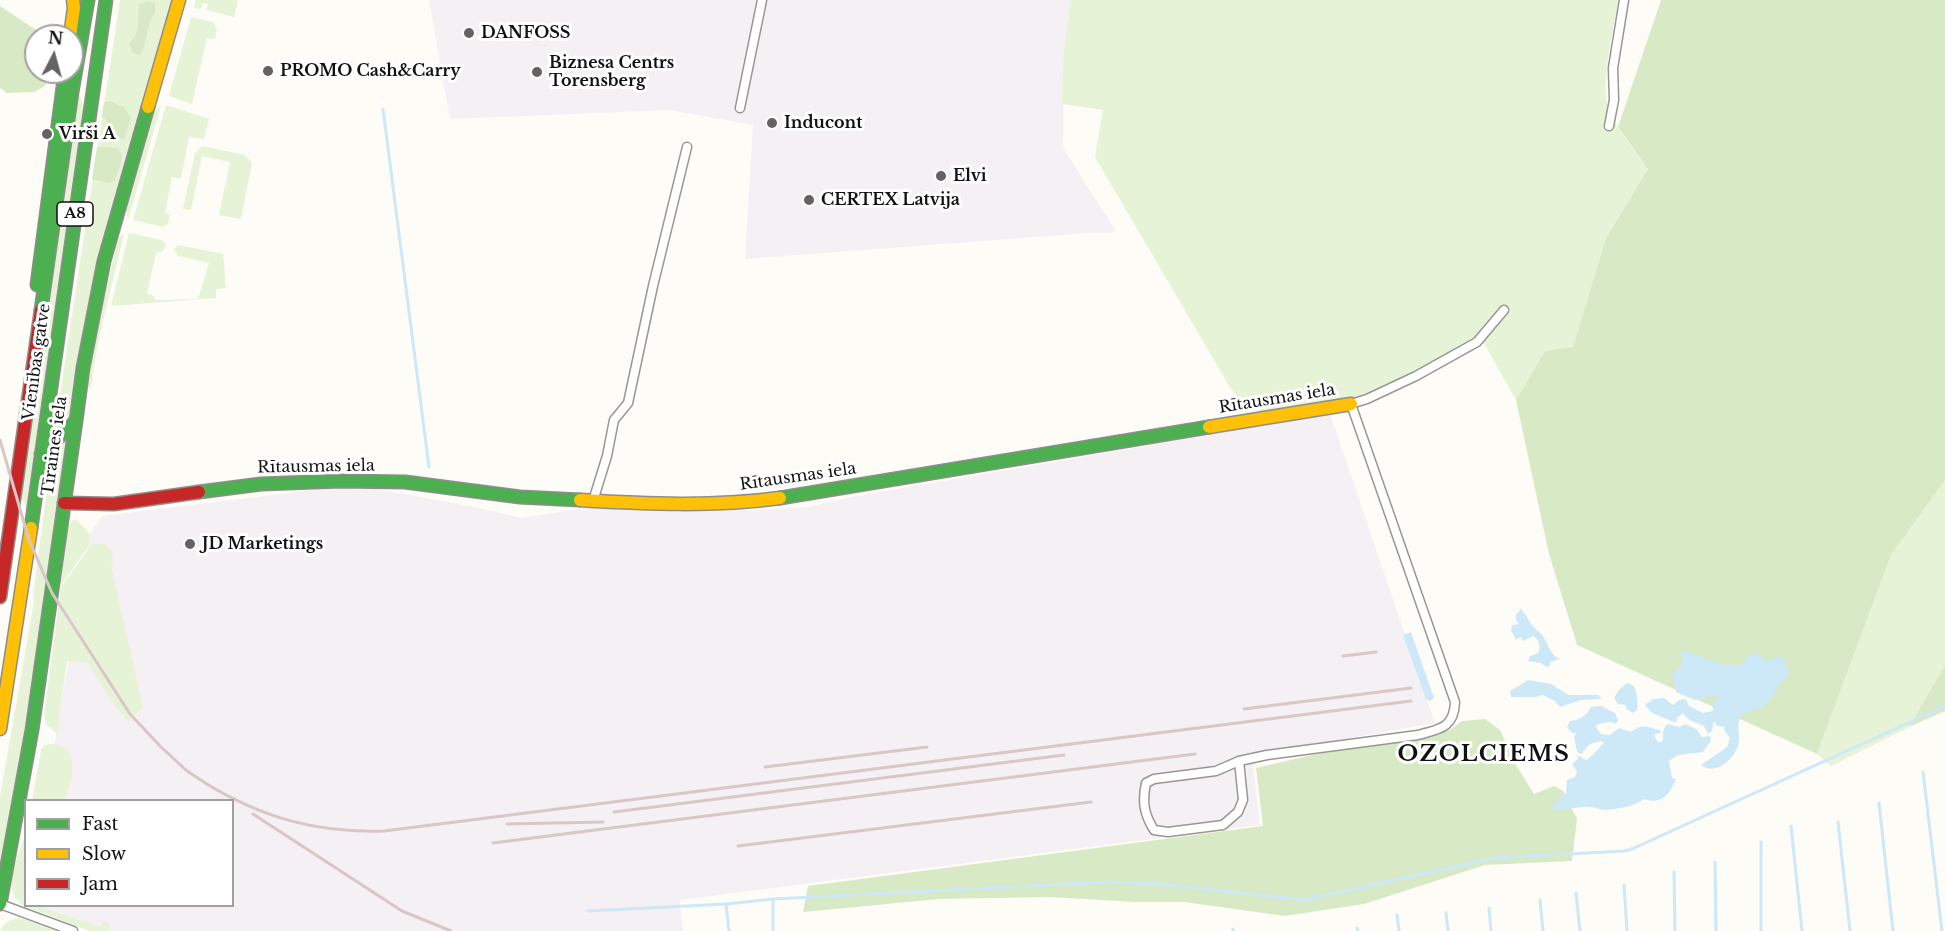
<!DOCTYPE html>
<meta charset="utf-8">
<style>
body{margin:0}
#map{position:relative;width:1945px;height:931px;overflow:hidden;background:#fdfcf7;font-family:"Libre Baskerville",serif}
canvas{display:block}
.legend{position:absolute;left:24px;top:799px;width:210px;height:108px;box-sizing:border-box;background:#fff;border:2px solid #a0a0a0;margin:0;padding:8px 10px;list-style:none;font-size:18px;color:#111}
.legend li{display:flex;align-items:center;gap:12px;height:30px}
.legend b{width:30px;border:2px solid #a0a0a0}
.north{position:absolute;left:24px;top:24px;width:60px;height:60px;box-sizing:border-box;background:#fff;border:2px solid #a0a0a0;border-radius:50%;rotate:6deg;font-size:16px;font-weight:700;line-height:24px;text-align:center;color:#111}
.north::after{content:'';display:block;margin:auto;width:21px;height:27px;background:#646362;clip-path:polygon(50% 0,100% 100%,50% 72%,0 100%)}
</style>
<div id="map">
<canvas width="1945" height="931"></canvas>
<ul class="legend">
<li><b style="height:8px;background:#4caf50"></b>Fast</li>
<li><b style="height:8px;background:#ffc107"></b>Slow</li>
<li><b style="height:8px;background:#c62828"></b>Jam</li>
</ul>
<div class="north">N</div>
</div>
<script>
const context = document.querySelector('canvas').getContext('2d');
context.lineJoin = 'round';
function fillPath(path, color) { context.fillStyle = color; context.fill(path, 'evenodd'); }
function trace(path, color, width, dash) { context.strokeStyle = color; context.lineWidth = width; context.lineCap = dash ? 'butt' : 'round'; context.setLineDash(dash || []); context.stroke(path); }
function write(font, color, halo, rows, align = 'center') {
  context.font = font + ' "Libre Baskerville",serif'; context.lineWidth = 6; context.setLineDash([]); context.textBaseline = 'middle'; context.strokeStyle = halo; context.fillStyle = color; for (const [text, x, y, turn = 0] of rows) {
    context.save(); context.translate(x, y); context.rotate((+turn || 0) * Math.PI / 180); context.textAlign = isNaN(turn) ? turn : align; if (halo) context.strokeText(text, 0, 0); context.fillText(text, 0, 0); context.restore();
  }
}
const industrial = new Path2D(`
 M429 0H1071L1064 47 1063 144 1065 151 1115 230 1112 233H1088L745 259 753 125 669 110 450 119Z
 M1330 414 1435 723 1252 755 1260 825 680 900 683 931H104L36 906H232V800H45L90 534 102 516 353 485 475 507 522 518 584 508 752 510 808 507 857 496Z`);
const green = new Path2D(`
 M120 0H172L74 380 49 579 43 593 44 597 25 733 0 867V797L34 602 33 597 54 434Z
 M196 0H238L234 17 206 10 208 4 203 3 201 9 194 8Z
 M1071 0H1618C1614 28 1599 86 1609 110 1618 132 1635 150 1648 169L1606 238 1573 348 1545 351 1516 400 1485 345 1472 338 1419 370 1368 395 1261 412 1246 406 1231 389 1095 157 1103 110 1062 104 1064 47Z
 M191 17 213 22 217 29 215 39 207 38 192 104 169 96Z
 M79 94 84 107 27 512 21 496Z
 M166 105 209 119 204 139 189 137 181 179 172 177 165 213 170 215 168 224 163 227 133 220Z
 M161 106 130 213 128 219 126 210 154 111Z
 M202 146 245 155 252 163 241 219 219 215 230 162 202 156 191 210 183 209 195 153Z
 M129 233 162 240 166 244 163 251 156 253 147 294 154 296 155 300 198 299 209 263 178 256 174 250 178 245 223 254 226 288 216 289V298L111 306Z
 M124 234C112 286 97 336 91 389L88 386 95 336 117 243 120 236Z
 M1945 480V665L1909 727 1831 766 1817 754 1891 555Z
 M76 519 90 534 89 546 60 586 68 527 71 522Z
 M92 544H106L112 551 113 564 111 566 143 707 128 722 112 702 87 662 67 661 57 734 46 724 44 714 61 587Z
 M53 744 64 747 72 758V775L65 800H32L41 750 44 745Z
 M25 836 26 906H37L101 927 104 921 110 924V931H90L22 905C0 887 18 858 25 836Z
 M20 918 56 931H0C4 922 11 919 20 918Z`);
const forest = new Path2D(`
 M1661 0H1945V480L1891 555 1817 754 1577 645 1549 554 1516 400 1545 351 1573 347 1606 238 1648 169 1618 127Z
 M148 1 155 3V13C144 28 149 43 140 55L133 53 129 44C132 40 136 35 137 30 140 20 136 13 140 4Z
 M0 6 45 36H36V72H49L45 86 34 92 7 93 0 88Z
 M110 101 124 107 131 118 124 140 116 137 112 127 102 116 104 102Z
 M97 147 117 148 122 154 121 163 115 181 109 183 92 179Z
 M1945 665V711L1909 727Z
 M1485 719 1500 730 1516 765 1534 794 1554 786 1563 791 1577 819 1572 861 1485 865 1364 904 1285 916 1184 902H1135L1050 897 939 899 803 912 808 886 1263 826 1256 768 1312 755 1450 730 1462 721Z`);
const water = new Path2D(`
 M1519 607 1526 615C1530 624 1535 628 1542 635 1548 643 1550 655 1560 659L1550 662V666L1546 667 1541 663 1528 661 1530 656 1538 653 1540 648 1538 640 1533 636 1523 641 1521 637 1516 640 1511 630 1512 625 1519 624 1516 620V614L1520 611Z
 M1411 632 1434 698 1430 701 1426 699 1403 635Z
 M1682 650 1727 666 1729 664 1740 666C1750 652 1754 651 1768 661L1777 657 1785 659 1786 667 1789 669 1788 676 1778 686 1773 697 1763 707 1742 714C1734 728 1742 735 1738 746 1733 760 1715 776 1701 765L1727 747 1730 738 1724 730 1725 727 1717 726 1714 721 1712 731 1708 734 1704 726C1695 721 1689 723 1683 713L1677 718 1676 723 1652 713 1645 705 1653 699 1664 698 1673 705 1679 700 1686 699 1689 706 1703 713 1713 711 1712 703 1720 694 1695 700 1676 692 1672 675C1680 666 1685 665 1680 652Z
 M1528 680 1551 684 1569 695H1598L1602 699 1581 700 1560 707 1555 701 1543 695 1535 697H1511L1510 691Z
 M1627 683 1634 686C1637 693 1638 702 1637 710L1633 713 1626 709V705L1618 704 1614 698 1619 690Z
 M1601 706 1615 713 1618 721 1615 724C1611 720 1601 723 1595 726L1601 734 1610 735 1619 728 1631 732C1642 723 1649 727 1661 731V733L1655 734V738L1658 742H1661L1663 740V731L1667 724 1680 727 1685 724 1696 729 1702 737 1710 736 1711 740 1703 752 1678 755 1669 761 1672 778 1676 779C1670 794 1662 805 1644 799 1636 806 1614 810 1604 810 1598 809 1591 806 1585 807 1577 807 1560 811 1553 810L1551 806 1566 793 1567 780 1575 777 1577 772 1572 764 1578 759 1577 755 1586 760C1594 756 1597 749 1604 743L1601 741 1590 744 1581 754 1577 752 1574 736 1577 733H1572L1567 727 1570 721C1579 720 1587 716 1591 707Z`);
const stream = new Path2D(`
 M383 109 429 467
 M1923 772 1942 931
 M1879 803 1893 931
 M1838 822 1850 931
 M1791 826 1802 931
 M1761 842V931
 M1715 862 1716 931
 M1674 872 1675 931
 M1624 885 1627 931
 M1576 893 1580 931
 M1540 900 1543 931
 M726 904 729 931
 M1489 908 1491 931
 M588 911 726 904 773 899 1108 882 1157 884 1304 900 1494 858 1624 851 1632 849 1945 706
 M1446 913 1448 931
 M1397 915 1399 931
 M1357 928 1358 931
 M1233 929V931
 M773 931V899`);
const street = new Path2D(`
 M740 108 762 0
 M1609 126 1614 100 1613 68 1624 0
 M593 501 607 456 614 420 628 403 653 286 687 147
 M1239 761 1243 800 1238 812 1223 825 1168 832 1154 830C1144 814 1142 802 1146 783L1154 779 1216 771 1239 761 1267 755 1418 735C1440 729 1454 728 1455 702L1351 404 1367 399 1416 376 1477 342 1504 310
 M0 904 73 931`);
const fast = new Path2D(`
 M37 285 65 72
 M41 310 72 92 88 0
 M41 454 76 421 83 368 104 261 148 107
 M199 492 261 484 340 481 405 482 520 497 580 500
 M780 498 1209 427
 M31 528 106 0
 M0 904 32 730 76 421`);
const slow = new Path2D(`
 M70 36 74 8 73 0
 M148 107 179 0
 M1209 427 1351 404
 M580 500C646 504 714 507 780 498
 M0 729 31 528`);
const jam = new Path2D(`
 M64 503 114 504 199 492
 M0 597 41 310`);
const rail = new Path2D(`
 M0 440 29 540 52 593 130 714 161 747 187 771 210 786
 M1343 656 1376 652
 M1244 709 1411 688
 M765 767 927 747
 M205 783C263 818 316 833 384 831L1411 701
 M614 812 1064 755
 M253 814 402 911 451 931
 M507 824 603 822
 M493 843 1195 754
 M738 846 1091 802`);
const markers = [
 [469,33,6,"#646362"],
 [268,71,6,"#646362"],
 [537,72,6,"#646362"],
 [772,123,6,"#646362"],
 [47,134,6,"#646362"],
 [941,176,6,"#646362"],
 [809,200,6,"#646362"],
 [190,544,6,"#646362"]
];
const shields = [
 [75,214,36]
];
const shieldNames = [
 ["A8",75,214]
];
const poiNames = [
 ["DANFOSS",481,33],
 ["Biznesa Centrs",549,63],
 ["Torensberg",549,81],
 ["PROMO Cash&Carry",280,71],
 ["Inducont",784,123],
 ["Virši A",59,134],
 ["Elvi",953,176],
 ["CERTEX Latvija",821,200],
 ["JD Marketings",202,544]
];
const streetNames = [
 ["Vienības gatve",37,362,-82],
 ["Rītausmas iela",1277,399,-9],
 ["Tīraines iela",55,446,-82],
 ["Rītausmas iela",316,467,-1],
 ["Rītausmas iela",798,477,-8]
];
const districtNames = [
 ["OZOLCIEMS",1484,755]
];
fillPath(industrial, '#f5f0f3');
fillPath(green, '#e7f3d7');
fillPath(forest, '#d8eac5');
fillPath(water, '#cde8f7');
trace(stream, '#cde8f7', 3);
trace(street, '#979795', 11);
trace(fast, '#8e8d8b', 15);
trace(slow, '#8e8d8b', 15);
trace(jam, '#8e8d8b', 15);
trace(street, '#fffffe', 8);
trace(fast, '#4caf50', 12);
trace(slow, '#ffc107', 12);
trace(jam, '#c62828', 12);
trace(rail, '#d9c6c7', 3);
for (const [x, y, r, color] of markers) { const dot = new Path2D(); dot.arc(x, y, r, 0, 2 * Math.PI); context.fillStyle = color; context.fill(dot); trace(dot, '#fff', 2); }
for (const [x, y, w] of shields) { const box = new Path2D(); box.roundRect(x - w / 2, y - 12, w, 24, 4.5); context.fillStyle = '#fff'; context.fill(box); trace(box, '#111', 1.5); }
write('bold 15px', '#111', null, shieldNames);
write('bold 16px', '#111', '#fff', poiNames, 'left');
write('16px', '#111', '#fff', streetNames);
context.letterSpacing = '1.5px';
write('bold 22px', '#111', '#fff', districtNames);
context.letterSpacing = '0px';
</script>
